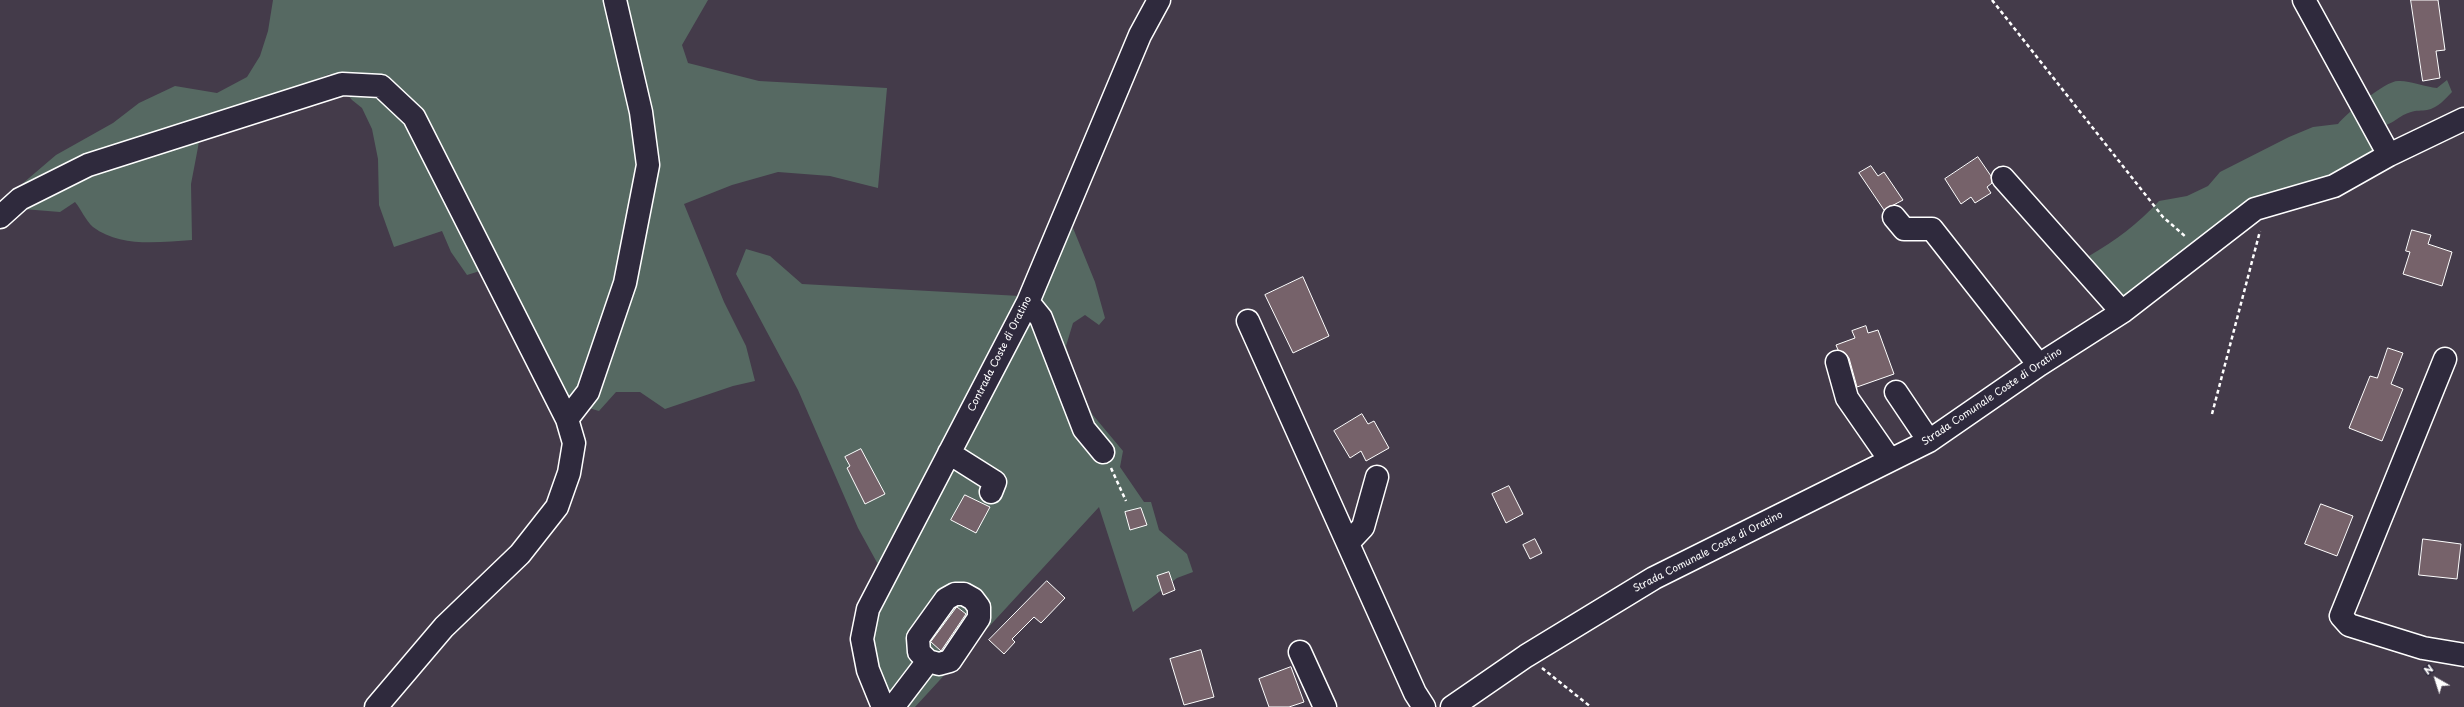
<!DOCTYPE html>
<style>
body{margin:0}
#map{position:relative;width:2464px;height:707px;overflow:hidden;background:#443b4a;font-family:"Playpen Sans",sans-serif}
canvas{display:block}
.north{position:absolute;left:2416px;top:659px;width:40px;height:40px;-webkit-text-stroke:3px #2f2a3d;paint-order:stroke;rotate:321deg;font-size:11px;font-weight:700;line-height:16px;text-align:center;color:#fff}
.north::after{content:'';display:block;margin:auto;width:14px;height:18px;background:#fff;clip-path:polygon(50% 0,100% 100%,50% 72%,0 100%)}
</style>
<div id="map">
<canvas width="2464" height="707"></canvas>
<div class="north">N</div>
</div>
<script>
const context = document.querySelector('canvas').getContext('2d');
context.lineJoin = 'round';
function fillPath(path, color) { context.fillStyle = color; context.fill(path, 'evenodd'); }
function trace(path, color, width, dash) { context.strokeStyle = color; context.lineWidth = width; context.lineCap = dash ? 'butt' : 'round'; context.setLineDash(dash || []); context.stroke(path); }
function write(font, color, halo, rows, align = 'center') {
  context.font = font + ' "Playpen Sans",sans-serif'; context.lineWidth = 4; context.setLineDash([]); context.textBaseline = 'middle'; context.strokeStyle = halo; context.fillStyle = color; for (const [text, x, y, turn = 0] of rows) {
    context.save(); context.translate(x, y); context.rotate((+turn || 0) * Math.PI / 180); context.textAlign = isNaN(turn) ? turn : align; if (halo) context.strokeText(text, 0, 0); context.fillText(text, 0, 0); context.restore();
  }
}
const green = new Path2D(`
 M273 0H708L682 45 688 63 759 81 887 88 878 188 830 176 778 172 732 185 684 204 724 302 746 346 755 381 733 386 665 409 640 392H616L599 411 565 401 496 266 467 275 451 252 442 231 394 247 379 205 378 159 372 129 362 108 352 100 330 74 214 118 199 142 191 184 192 240C160 242 121 248 93 227 86 221 81 209 75 202L60 212 23 209 22 184 56 155 113 123 139 103 175 86 217 93 247 77 260 56 268 31Z
 M2447 80 2452 92C2445 99 2438 108 2427 110 2422 111 2416 110 2411 112 2399 115 2393 125 2381 126L2376 153 2323 181 2121 301 2099 276 2089 256C2116 240 2138 224 2159 201L2187 196 2208 186 2220 172 2289 137 2313 127 2338 124C2346 114 2385 81 2398 81 2408 80 2426 87 2437 88Z
 M1073 228 1095 282 1105 318 1099 325 1085 315 1073 323 1066 346 1074 373 1092 414 1123 451 1120 467 1144 502H1151L1159 530 1187 554 1193 572 1177 578 1133 612 1099 507 915 707H899L890 692 881 695 865 638 880 568 858 528 798 390 736 274 746 249 770 256 802 284 1020 296 1037 253Z`);
const building = new Path2D(`
 M2411 0H2438L2445 50 2436 51 2440 78 2423 81Z
 M1978 157 1991 176 1992 183 1987 187 1991 193 1975 203 1971 197 1961 204 1945 179Z
 M1871 166 1878 176 1884 172 1903 200 1884 210 1859 173Z
 M2412 230 2431 235 2428 244 2452 252 2442 286 2403 274 2410 252 2406 251Z
 M1303 277 1329 336 1293 353 1265 295Z
 M1866 326 1868 333 1878 330 1894 374 1857 387 1849 358 1845 353 1838 350 1836 345 1855 338 1852 331Z
 M2388 348 2403 353 2391 384 2403 389 2382 441 2349 428 2370 376 2377 378Z
 M1362 414 1368 424 1374 421 1389 448 1366 461 1361 451 1350 458 1334 431Z
 M861 449 885 494 865 504 847 468 850 466 845 457Z
 M1509 486 1523 514 1506 523 1492 494Z
 M965 495 990 507 976 533 951 520Z
 M2321 504 2353 516 2337 556 2305 544Z
 M1141 508 1147 525 1130 530 1125 512Z
 M1535 539 1542 553 1530 559 1523 545Z
 M2423 539 2461 544 2457 579 2419 575Z
 M1169 572 1175 590 1163 595 1157 576Z
 M1047 581 1065 598 1041 623 1034 617 1012 639 1015 642 1004 654 989 640Z
 M957 607 966 614 941 651 931 642Z
 M1201 650 1214 697 1184 705 1170 659Z
 M1291 667 1304 702 1289 707H1269L1259 679Z`);
const path = new Path2D(`
 M1992 0 2163 217 2186 237
 M2212 414 2260 231
 M1111 468 1126 501
 M1542 668 1591 707`);
const minor = new Path2D(`
 M2304 0 2389 155
 M2003 178 2122 312
 M0 217 20 199 88 165 342 84 381 86 414 117 567 419 574 443 569 473 557 507 520 554 444 627 376 707
 M1894 217 1904 229H1932L2039 365
 M1028 302 1041 318 1084 429 1103 452
 M1248 321 1415 693 1424 707
 M2445 359 2341 616 2349 625 2423 648 2464 655
 M1837 362 1847 398 1890 460
 M1896 392 1929 441
 M567 419 588 392 625 283 648 165 641 112 615 0
 M949 453 995 482 991 492
 M1348 543 1363 527 1377 477
 M955 594H964L973 599 979 607V618L950 661 939 664 928 661 919 652 918 638 946 599Z
 M1300 652 1325 707
 M883 707 868 670 862 639 868 609 1028 302 1140 35 1159 0
 M893 707 928 661
 M1452 707 1526 656 1654 578 1929 441 2039 365 2122 312 2255 209 2334 186 2389 155 2464 119`);
const streetNames = [
 ["Contrada Coste di Oratino",1000,354,-63],
 ["Strada Comunale Coste di Oratino",1992,397,-34],
 ["Strada Comunale Coste di Oratino",1708,552,-27]
];
fillPath(green, '#566962');
fillPath(building, '#76626a');
trace(building, '#fff', 1);
trace(minor, '#fff', 25);
trace(path, '#fff', 2.5, [4, 3]);
trace(minor, '#2f2a3d', 22);
write('10px', '#fff', '#2f2a3d', streetNames);
</script>
